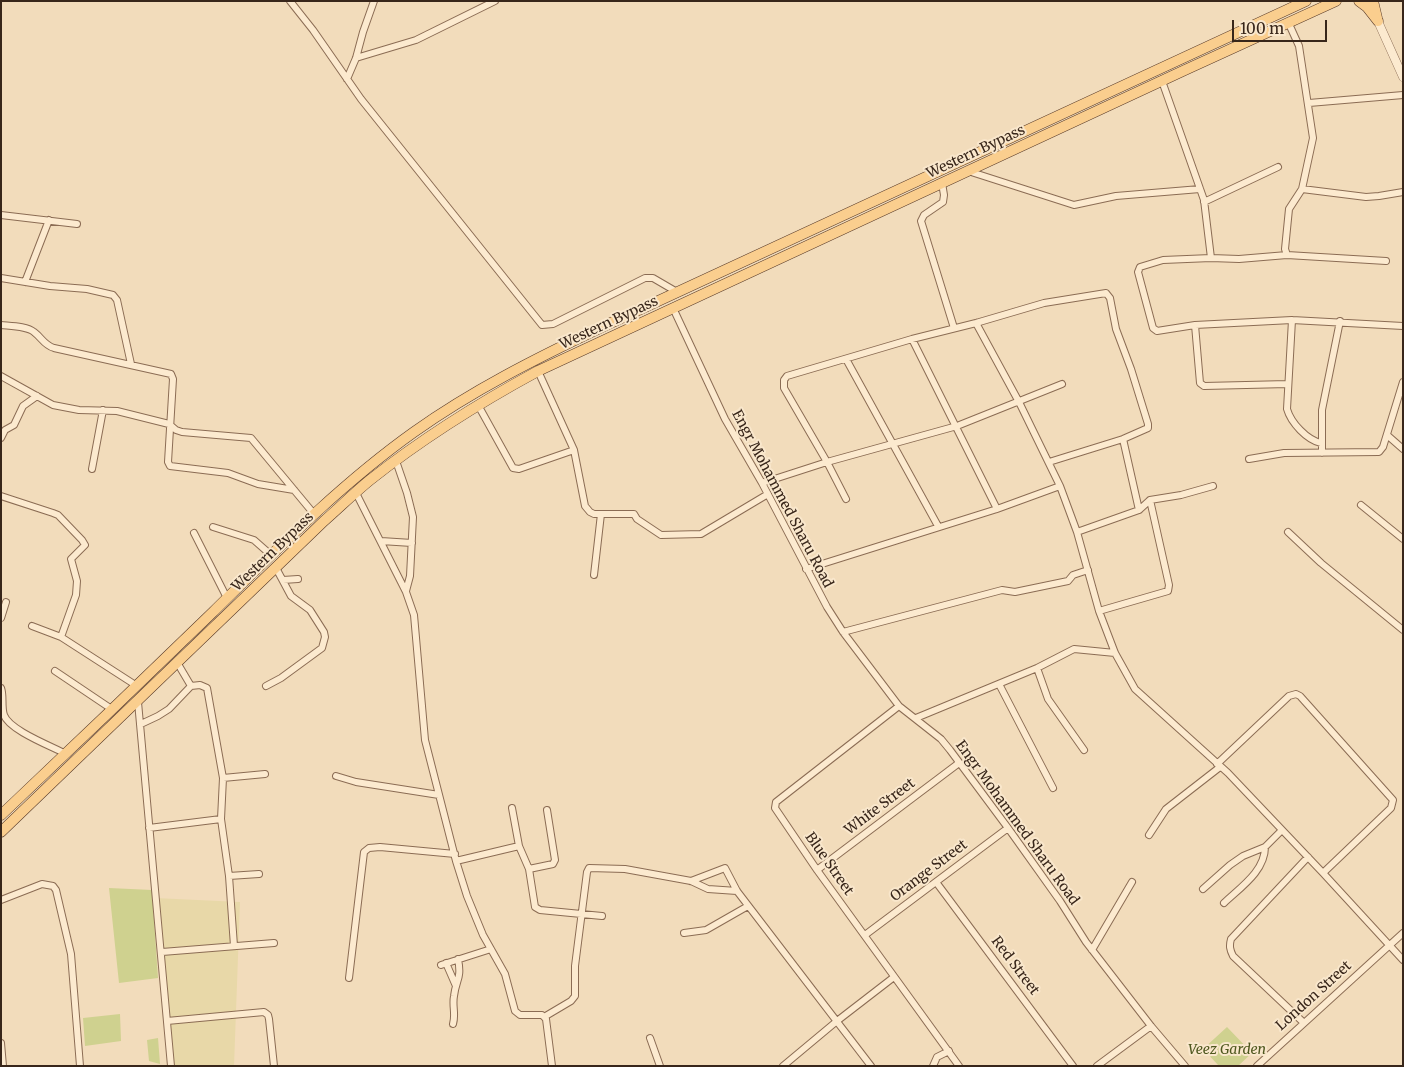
<!DOCTYPE html>
<style>
body{margin:0}
#map{position:relative;width:1404px;height:1067px;overflow:hidden;background:#f2dcbb;font-family:Merriweather,serif}
canvas{display:block}
.frame{position:absolute;inset:0;border:2px solid #38261a;pointer-events:none}
.scale{position:absolute;left:1232px;top:20px;width:95px;height:22px;box-sizing:border-box;border:2px solid #38261a;border-top:0;padding-left:6px;font-size:15px;line-height:18px;white-space:nowrap;color:#38261a;-webkit-text-stroke:4px #f9e7cc;paint-order:stroke}
</style>
<div id="map">
<canvas width="1404" height="1067"></canvas>
<div class="frame"></div>
<div class="scale">100 m</div>
</div>
<script>
const context = document.querySelector('canvas').getContext('2d');
context.lineJoin = 'round';
function fillPath(path, color) { context.fillStyle = color; context.fill(path, 'evenodd'); }
function trace(path, color, width, dash) { context.strokeStyle = color; context.lineWidth = width; context.lineCap = dash ? 'butt' : 'round'; context.setLineDash(dash || []); context.stroke(path); }
function write(font, color, halo, rows, align = 'center') {
  context.font = font + ' Merriweather,serif'; context.lineWidth = 4; context.setLineDash([]); context.textBaseline = 'middle'; context.strokeStyle = halo; context.fillStyle = color; for (const [text, x, y, turn = 0] of rows) {
    context.save(); context.translate(x, y); context.rotate((+turn || 0) * Math.PI / 180); context.textAlign = isNaN(turn) ? turn : align; if (halo) context.strokeText(text, 0, 0); context.fillText(text, 0, 0); context.restore();
  }
}
const farmland = new Path2D(`
 M155 898 240 902 234 1066H173Z`);
const green = new Path2D(`
 M109 888 152 890 158 978 119 983Z
 M120 1014 121 1041 85 1046 83 1018Z
 M1227 1027 1252 1053 1238 1066H1219L1203 1049Z
 M158 1038 160 1064 149 1061 147 1040Z`);
const minor = new Path2D(`
 M290 1 313 30 361 99 542 325 553 324 645 278H653L677 292
 M356 58 416 40 495 1
 M347 79 356 58 363 32 374 1
 M1162 81 1204 200 1211 258
 M1309 103 1403 95
 M968 171 1074 205 1116 196 1200 189
 M942 183 944 195 943 202 924 215 921 221 954 328
 M1302 189 1366 197 1379 196 1403 192
 M1204 202 1278 167
 M1 215 77 224
 M1287 255 1285 249 1289 209 1302 189 1313 138 1299 46 1289 24
 M1386 261 1287 255 1239 259 1211 258 1163 260 1140 267 1138 272 1153 328 1157 331 1195 325 1292 320 1403 326
 M1 278 50 286 87 289 113 295 117 300 131 364
 M25 282 49 220
 M673 308 725 419 762 483 827 607 843 632 899 706 941 739 950 750 1008 828 1060 901 1086 942 1151 1026 1185 1066
 M1292 320 1287 409C1291 423 1307 440 1321 443
 M976 323 1019 402 1060 486 1077 532 1099 611 1115 653 1135 689 1228 773 1323 873 1403 960
 M1 325C11 326 27 326 34 332 42 338 44 345 54 348L171 374 173 379 168 462 170 466 228 473 258 484 294 490
 M1195 325 1200 383 1204 386 1288 384
 M912 339 997 509
 M846 359 938 526
 M538 371 574 450 585 506 590 512 594 514H634L637 519 661 535 701 534 768 494
 M1 376 53 405 79 410 117 411 169 424 176 430 182 432 251 438 314 514
 M478 405 513 468 519 469 574 450
 M1387 435 1403 449
 M1 438 5 430 14 425 23 406 37 396
 M1123 439 1139 510
 M1322 453V410L1340 321
 M1249 459 1284 453 1379 452 1383 447 1403 382
 M396 461 407 493 413 517 410 576 406 591
 M92 469 103 410
 M762 483 827 462 957 426 1062 384
 M356 493 406 592 414 615 425 740 456 861 467 896 483 935 505 974 515 1011 520 1015H542L546 1019 552 1066
 M1 496 53 513 58 515 82 540 85 545 71 559 77 581 76 595 61 637
 M846 499 827 462 784 388V380L787 376 912 339 976 323 1044 303 1106 293 1110 298 1116 329 1131 369 1148 424V428L1123 439 1049 462
 M1361 505 1403 539
 M213 527 254 540 271 555
 M1077 532 1139 510 1150 500 1181 495 1213 486
 M1288 532 1321 563 1403 630
 M194 533 227 598
 M381 541 412 543
 M806 569 997 509 1060 486
 M594 575 601 514
 M283 580 298 579
 M1099 611 1168 591 1169 585 1150 500
 M1 618 6 602
 M32 626 61 637 137 686
 M843 632 1002 590 1015 592 1068 581 1073 575 1088 570
 M178 664 191 686
 M1037 668 1048 699 1084 750
 M55 671 113 710
 M999 684 1053 788
 M266 686 281 678 322 648 325 637 324 632 310 610 291 596 276 568
 M1 688C4 696 1 706 4 715 9 730 51 746 66 754
 M138 702 171 1066
 M899 706 776 802 775 808 817 870 959 1066
 M916 718 1037 668 1074 649 1115 653
 M141 724 158 716 169 709 191 686 200 685 207 688 223 778 221 819 229 876 259 874
 M1217 764 1289 696 1296 694 1300 696 1393 800 1391 808 1323 873
 M336 776 356 782 439 795
 M223 778 265 774
 M512 808 519 846 529 869 535 907 540 910 602 916
 M149 828 221 819
 M1149 835 1166 809 1220 767
 M456 861 519 846
 M529 869 553 864 555 860 547 810
 M817 870 959 763
 M229 876 234 946
 M691 881 725 868 737 891 871 1066
 M936 882 1073 1066
 M1203 889 1230 865 1243 856 1265 847 1282 830
 M1 900 42 884 53 886 56 890 71 954 80 1066
 M1224 903C1241 887 1265 871 1265 847
 M684 933 706 930 748 906
 M865 935 1008 828
 M1092 950 1132 882
 M162 952 274 943
 M446 963 456 986
 M441 965 491 949
 M349 978 364 852 369 848 380 847 455 854
 M544 1017 571 1001 575 996V966L587 872 589 868 625 869 691 881 708 889 737 891
 M167 1021 264 1012 268 1015 269 1019 274 1066
 M1304 1023 1233 956C1230 950 1229 946 1231 939L1308 857
 M453 1024C456 1014 452 1006 454 996 456 979 462 979 458 959
 M650 1038 660 1066
 M1 1043 3 1066
 M783 1066 837 1021 894 977
 M933 1066 937 1057 949 1051
 M1097 1066 1151 1026
 M1257 1066 1403 933`);
const tertiary = new Path2D(`
 M1376 17 1403 77`);
const primary = new Path2D(`
 M1359 1 1367 7 1378 21
 M1373 1 1377 18
 M1 815C72 748 143 680 213 612 277 549 341 484 414 432 473 390 537 358 602 327L1306 1
 M1 832 324 521C339 508 354 493 370 480 423 438 479 403 538 371L1185 70 1336 1`);
const streetNames = [
 ["Western Bypass",976,152,-25],
 ["Western Bypass",609,323,-25],
 ["Engr Mohammed Sharu Road",782,499,62],
 ["Western Bypass",273,552,-44],
 ["White Street",880,807,-37],
 ["Engr Mohammed Sharu Road",1017,823,54],
 ["Blue Street",829,864,55],
 ["Orange Street",929,871,-37],
 ["Red Street",1015,966,53],
 ["London Street",1314,996,-42]
];
const parkNames = [
 ["Veez Garden",1227,1050]
];
fillPath(farmland, '#e8d8a8');
fillPath(green, '#cfd18f');
trace(minor, '#8b6c54', 8);
trace(tertiary, '#8b6c54', 9);
trace(primary, '#583a29', 11);
trace(minor, '#fceacf', 6);
trace(tertiary, '#fceacf', 8);
trace(primary, '#face8e', 10);
write('14px', '#38261a', '#f9e7cc', streetNames);
write('italic 14px', '#4e571e', '#f9e7cc', parkNames);
</script>
